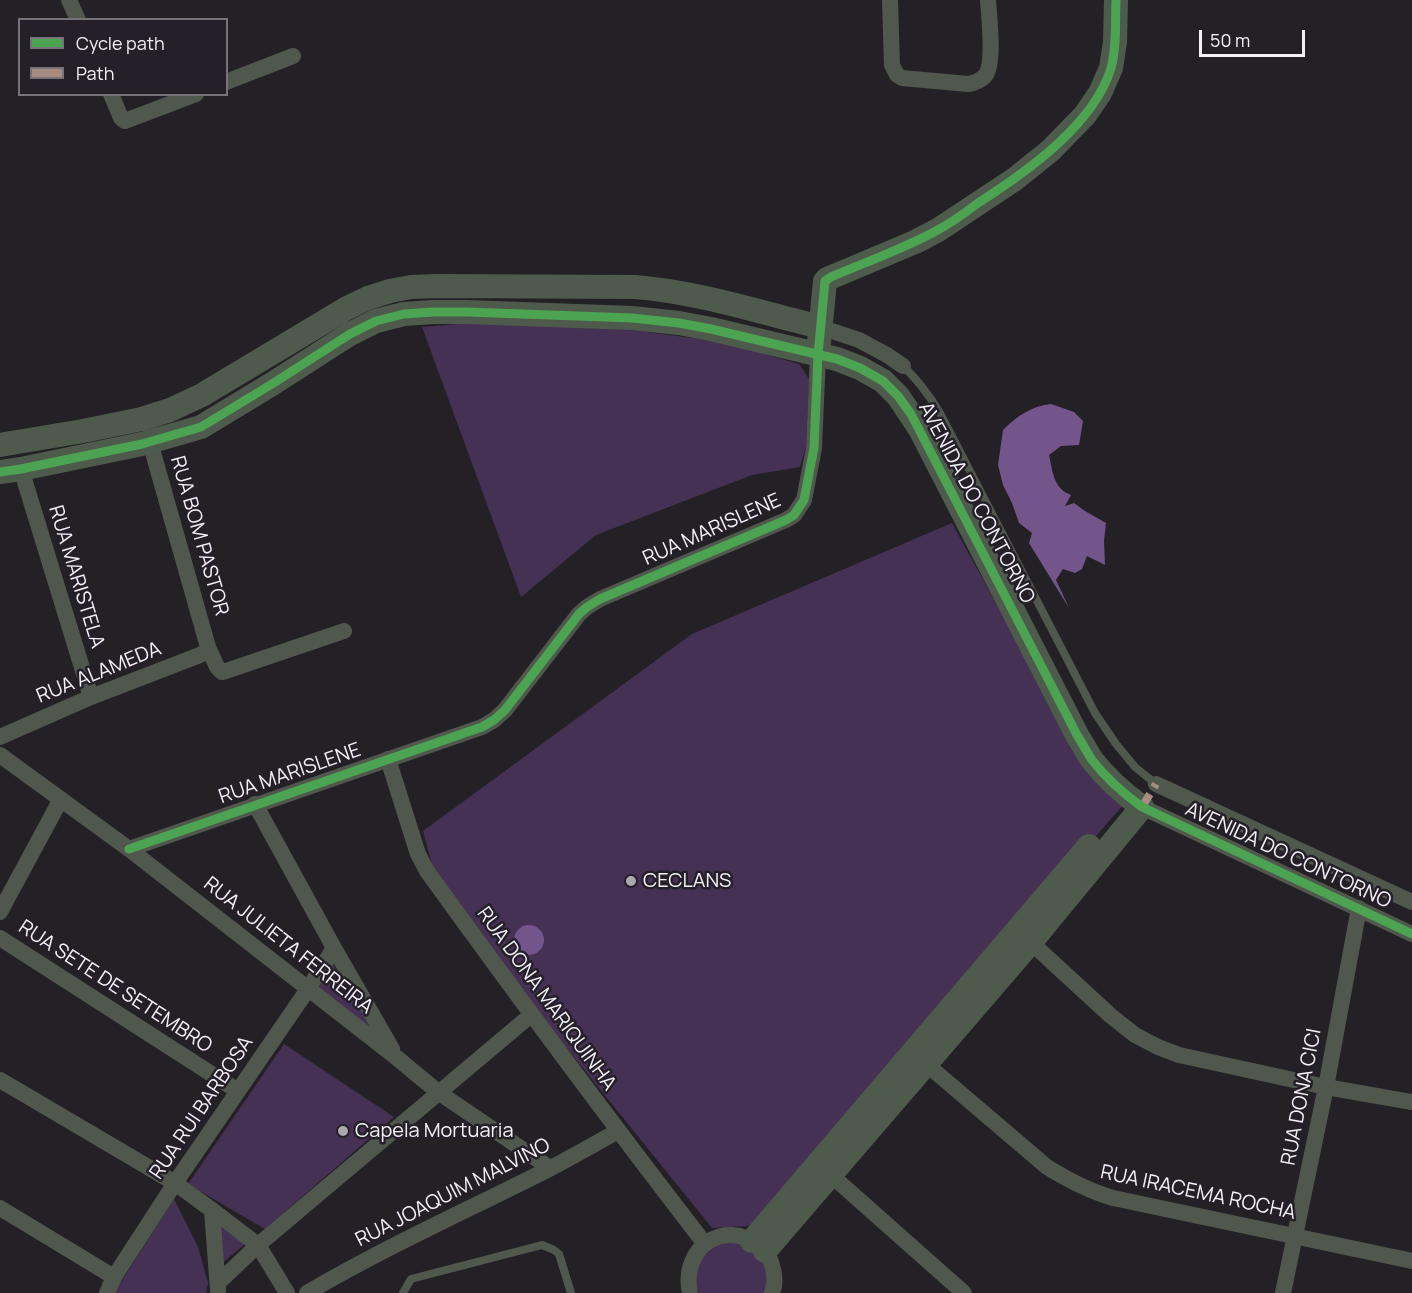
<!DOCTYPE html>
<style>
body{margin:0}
#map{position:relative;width:1412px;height:1293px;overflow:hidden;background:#242126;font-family:Manrope,sans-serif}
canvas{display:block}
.legend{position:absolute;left:18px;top:18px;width:210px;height:78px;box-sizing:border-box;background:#241f28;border:2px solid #77737b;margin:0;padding:8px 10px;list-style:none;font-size:18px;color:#f4f0f7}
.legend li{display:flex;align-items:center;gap:12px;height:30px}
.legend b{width:30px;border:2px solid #77737b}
.scale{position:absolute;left:1199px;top:30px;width:106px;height:27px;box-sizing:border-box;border:3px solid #f4f0f7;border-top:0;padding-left:8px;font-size:18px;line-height:21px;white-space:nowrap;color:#f4f0f7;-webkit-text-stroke:4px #241f28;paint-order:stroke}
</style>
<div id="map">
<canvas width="1412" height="1293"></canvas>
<ul class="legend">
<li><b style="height:8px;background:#4ca352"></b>Cycle path</li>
<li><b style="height:8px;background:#a88b81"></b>Path</li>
</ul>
<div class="scale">50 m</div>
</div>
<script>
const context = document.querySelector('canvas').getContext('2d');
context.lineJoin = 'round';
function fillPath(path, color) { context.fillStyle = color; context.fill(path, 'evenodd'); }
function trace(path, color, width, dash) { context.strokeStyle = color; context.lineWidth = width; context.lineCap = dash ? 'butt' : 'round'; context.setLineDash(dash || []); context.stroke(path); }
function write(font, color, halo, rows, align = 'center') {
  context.font = font + ' Manrope,sans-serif'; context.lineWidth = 5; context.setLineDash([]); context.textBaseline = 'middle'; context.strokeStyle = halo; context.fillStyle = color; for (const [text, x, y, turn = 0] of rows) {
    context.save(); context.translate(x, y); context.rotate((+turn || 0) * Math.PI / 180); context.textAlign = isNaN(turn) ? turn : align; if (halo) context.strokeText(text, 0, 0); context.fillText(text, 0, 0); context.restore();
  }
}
const green = new Path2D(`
 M494 321 603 326 722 342 799 364 809 379 806 446 800 467 752 475 596 535 521 597 422 327Z
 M952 523 1089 773 1124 804 911 1048 769 1214 748 1226 712 1228 548 1025 432 864 423 831 692 634Z
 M331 961 379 1035 318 989Z
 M284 1044 394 1117 265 1229 188 1184Z
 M174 1199 198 1247 208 1283 206 1293H114Z
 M219 1226 245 1244 222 1263Z
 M721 1241 747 1242 769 1271 765 1293H699L695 1281 698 1262Z`);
const water = new Path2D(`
 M1051 404 1074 412 1083 421 1079 445 1061 446 1049 455C1053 472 1053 488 1071 495L1065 506 1074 503 1085 511 1106 523 1104 541 1105 565 1087 556 1082 569 1075 573 1063 569 1056 580 1069 608 1029 543 1032 533 1019 523 1012 503 1003 485 998 465 1003 430C1016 417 1031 406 1051 404Z
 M514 940a15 15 0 1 1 30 0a15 15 0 1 1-30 0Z`);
const lane = new Path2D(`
 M903 366C918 380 929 395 940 413L1095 713 1116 744 1135 767 1156 784
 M403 1293 411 1279 542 1245 554 1250 559 1254 571 1293`);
const street = new Path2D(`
 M69 0 78 20
 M890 0 892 65 897 75 902 78 968 84C974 83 980 81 985 76 995 64 989 17 988 0
 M226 82 293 56
 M111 94 121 118 125 121 196 94
 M820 327 859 340 887 355 903 366
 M21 469 91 697
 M208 647 217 667 222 672 226 671 344 631
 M0 737 91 697 200 655 205 652 208 647 150 442
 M0 755 129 849 397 1058 438 1092 550 1168
 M388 759 418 854 427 871C518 997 610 1121 705 1244
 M1156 784 1412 902
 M255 804 334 948 392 1049
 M1142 807 1412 934
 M129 849 482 727 494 720 505 710 579 614 587 607 600 599 786 520 794 515 804 500 814 448 818 355
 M0 912 61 799
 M1025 937 1111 1016 1135 1035 1158 1047 1179 1055 1326 1087 1412 1102
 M0 938 238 1091
 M918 1057 1047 1167C1068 1180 1089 1191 1113 1198L1412 1261
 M0 1080 175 1183 212 1210 258 1245 287 1293
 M823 1168 964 1293
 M0 1208 114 1277
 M212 1210 218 1290
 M218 1283 258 1245 531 1015
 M107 1293 114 1277 175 1183 308 989 334 948
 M307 1293C385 1247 468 1210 549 1169 572 1157 595 1144 618 1131
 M690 1293C680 1249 724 1217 759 1246 766 1251 770 1257 772 1265 775 1275 776 1284 772 1293
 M1283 1293 1326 1087 1359 908`);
const secondary = new Path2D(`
 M819 343 825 281 827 279 915 242 938 230 1015 179 1051 150 1085 115 1100 93 1111 68 1115 42 1116 0
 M0 445 83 431 142 419 170 410 202 395 347 308 368 298 390 291 411 287 436 286 635 287C698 292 759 312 820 327
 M0 472 21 469 142 444 201 427 272 384 350 334 376 321 404 314 433 312H467L632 318 679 323 711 329 837 359 860 368 883 381 898 396 920 429 1077 735C1082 743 1087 752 1092 760 1106 778 1124 794 1142 807L1031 942 765 1251
 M752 1241 1089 846`);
const quiet = new Path2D(`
 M1142 807 1156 784`);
const cycleway = new Path2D(`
 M0 472 21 469 142 444 201 427 272 384 350 334 376 321 404 314 433 312H467L632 318 679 323 711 329 837 359 860 368 883 381 898 396 911 414 1077 735C1082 743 1087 752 1092 760 1106 778 1124 794 1142 807L1412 934
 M129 849 482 727 494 720 505 710 579 614 587 607 600 599 786 520 794 515 804 500 814 448 818 355 825 281 831 277C866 262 903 249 936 231 951 223 965 213 978 203 1025 173 1094 125 1111 68 1117 47 1115 22 1116 0`);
const markers = [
 [631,881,6,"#aba8ae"],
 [343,1131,6,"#aba8ae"]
];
const streetNames = [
 ["AVENIDA DO CONTORNO",976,503,62],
 ["RUA MARISLENE",712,530,-24],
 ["RUA BOM PASTOR",199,536,74],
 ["RUA MARISTELA",76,577,73],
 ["RUA ALAMEDA",99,673,-22],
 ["RUA MARISLENE",290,774,-19],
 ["AVENIDA DO CONTORNO",1288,856,25],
 ["RUA JULIETA FERREIRA",288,946,38],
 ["RUA SETE DE SETEMBRO",115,987,33],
 ["RUA DONA MARIQUINHA",546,999,54],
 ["RUA DONA CICI",1302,1097,-79],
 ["RUA RUI BARBOSA",202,1108,-56],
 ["RUA JOAQUIM MALVINO",453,1193,-27],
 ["RUA IRACEMA ROCHA",1198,1193,12]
];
const poiNames = [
 ["CECLANS",643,881],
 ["Capela Mortuaria",355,1131]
];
fillPath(green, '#453153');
fillPath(water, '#74558b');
trace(lane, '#50584e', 8);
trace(street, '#50584e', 16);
trace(secondary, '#4e5a4c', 24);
trace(quiet, '#a88b81', 8, [15, 8]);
trace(cycleway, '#4ca352', 9);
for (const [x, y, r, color] of markers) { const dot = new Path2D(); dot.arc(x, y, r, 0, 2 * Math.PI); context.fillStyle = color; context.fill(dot); trace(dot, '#241f28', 2); }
write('20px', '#f4f0f7', '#241f28', streetNames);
write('20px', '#f4f0f7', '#241f28', poiNames, 'left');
</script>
